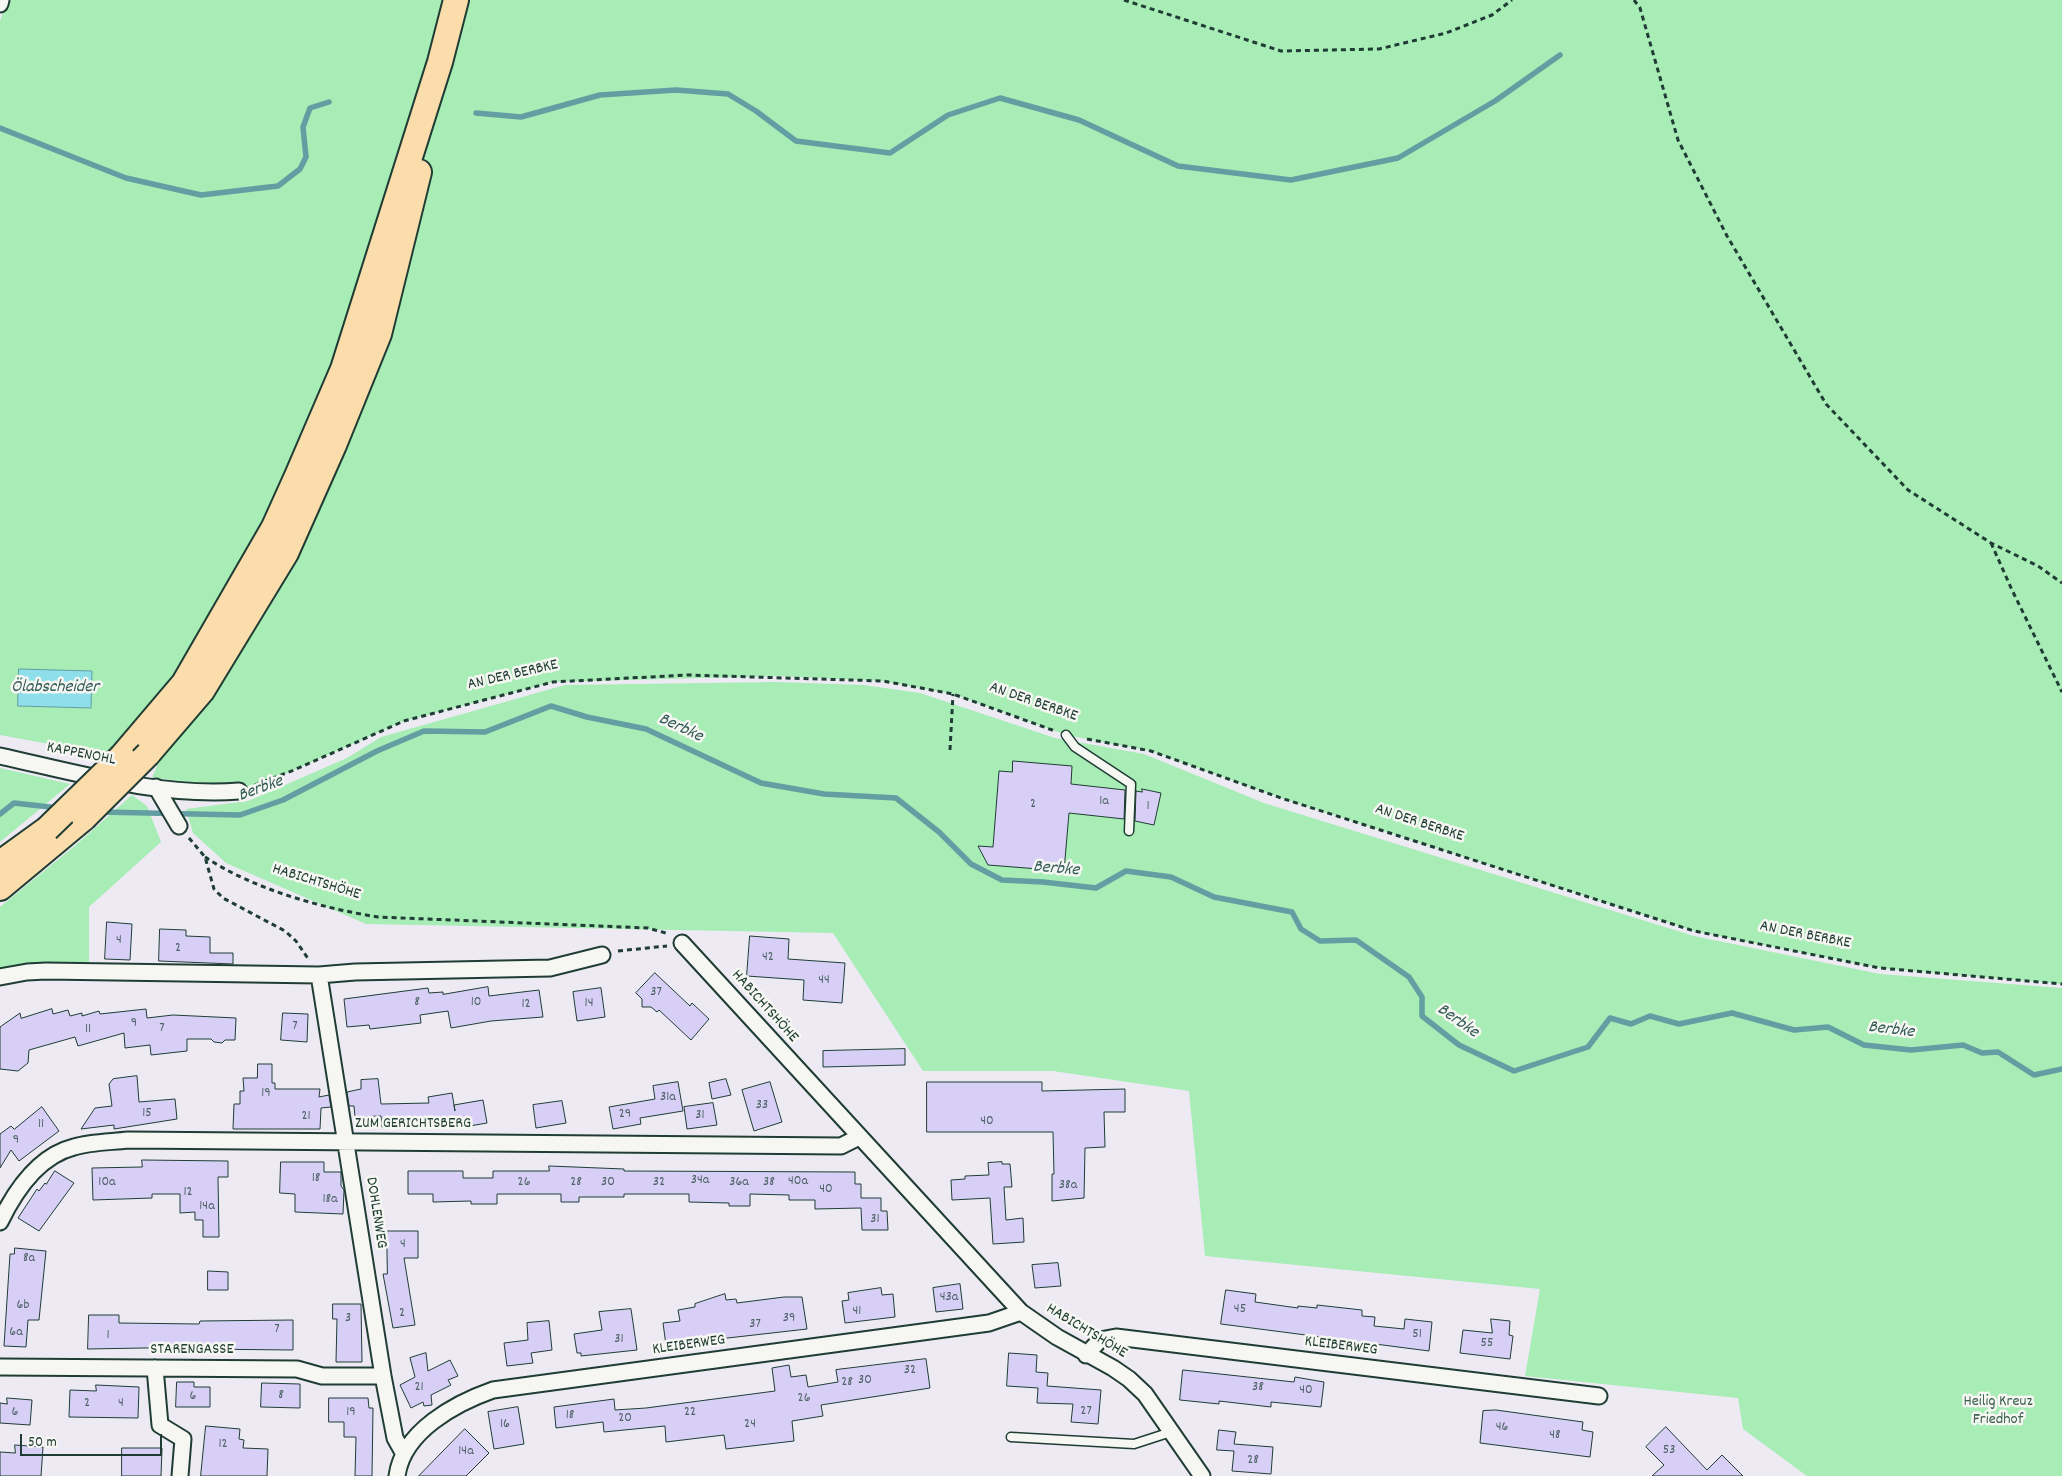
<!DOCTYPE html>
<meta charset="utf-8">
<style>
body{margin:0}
#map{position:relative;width:2062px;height:1476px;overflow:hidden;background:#edeaf4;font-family:Dekko,sans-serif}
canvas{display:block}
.scale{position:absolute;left:20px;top:1434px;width:142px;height:22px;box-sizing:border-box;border:2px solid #1f3d34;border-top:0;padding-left:6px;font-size:15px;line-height:18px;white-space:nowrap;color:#1f3d34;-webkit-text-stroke:4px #f6f6f2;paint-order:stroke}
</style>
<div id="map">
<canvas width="2062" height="1476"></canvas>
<div class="scale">50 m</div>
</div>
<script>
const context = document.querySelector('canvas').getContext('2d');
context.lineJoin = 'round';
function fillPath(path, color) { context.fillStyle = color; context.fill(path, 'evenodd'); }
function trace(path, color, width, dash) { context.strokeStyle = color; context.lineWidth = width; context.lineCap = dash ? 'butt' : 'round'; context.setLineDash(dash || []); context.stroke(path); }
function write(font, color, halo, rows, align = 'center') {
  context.font = font + ' Dekko,sans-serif'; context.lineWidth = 5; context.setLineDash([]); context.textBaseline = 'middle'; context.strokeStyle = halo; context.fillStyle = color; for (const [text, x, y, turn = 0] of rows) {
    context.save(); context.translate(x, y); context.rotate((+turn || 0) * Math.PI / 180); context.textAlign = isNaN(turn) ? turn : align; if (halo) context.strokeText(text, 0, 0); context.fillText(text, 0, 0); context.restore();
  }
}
const green = new Path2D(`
 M7 0H2062V984L1880 968 1694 931 1281 798 1151 751 1066 735 953 694 883 681 776 676 553 682 404 721 294 770 239 791 152 777 158 764 0 735V21Z
 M775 682 863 685 920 693 1055 738 1144 754 1264 803 1694 936 1880 974 2062 988V1476H1807L1743 1429 1738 1398 1525 1376 1540 1289 1205 1256 1189 1091 1053 1071H923L833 933 366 924 226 863 193 833 186 809 248 801 347 758 381 737 565 685Z
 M0 768 70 784 0 842Z
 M132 795 147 806 161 842 89 907V966L0 971V907L77 844Z`);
const water = new Path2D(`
 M19 669 92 671 91 708 18 706Z`);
const stream = new Path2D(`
 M476 113 521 117 600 95 676 90 728 94 756 111 796 141 890 153 948 115 1000 98 1079 120 1178 166 1291 180 1398 158 1495 101 1560 55
 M0 128 126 178 201 195 278 186 300 169 306 157 303 127 310 108 329 102
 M101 812 240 815 283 800 377 751 424 731 485 732 551 706 587 717 646 729 761 783 824 794 896 798 939 832 971 864 1002 880 1043 882 1096 888 1126 871 1171 877 1214 897 1292 912 1301 929 1320 941 1356 940 1409 977 1422 997V1016L1459 1045 1514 1071 1588 1047 1610 1018 1631 1024 1650 1016 1679 1024 1732 1013 1794 1030 1828 1027 1864 1045 1911 1050 1963 1045 1982 1053 1998 1052 2034 1075 2062 1069
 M0 814 14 803 59 808`);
const building = new Path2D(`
 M1013 761 1072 766 1071 784 1125 790 1124 819 1069 813 1064 871 988 865 978 846 993 847 999 771 1012 772Z
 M1142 789 1161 793 1154 825 1135 821 1136 791 1142 792Z
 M107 922 132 924 130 960 105 959Z
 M160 929 186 930V936L210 937V953H233V964L159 961Z
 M750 936 789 939 788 959 845 963 842 1003 803 1000 804 980 747 976Z
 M655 973 690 1006 692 1003 709 1019 691 1040 659 1010 657 1012 651 1007H642V999L636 993Z
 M488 987 489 996 539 990 543 1017 491 1021 451 1028 448 1011 420 1015 421 1023 370 1029 369 1025 347 1027 344 999 428 988 429 993 443 992V994Z
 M601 988 605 1017 577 1021 573 992Z
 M52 1009 53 1014 68 1010 70 1016 82 1013V1016L99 1011 100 1014 146 1009 147 1018 173 1015 236 1018 235 1040H225L222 1043 214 1042 211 1039H187V1051L151 1055 150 1045 125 1048 124 1033 78 1046 75 1037 29 1050 28 1063 18 1071 0 1069V1027L20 1013 21 1018Z
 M283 1013 308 1014 307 1042 281 1040Z
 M905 1049V1065L823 1067V1051Z
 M258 1064H272V1083H275V1089H320L319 1097 329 1095 331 1107 321 1108 320 1129H233L234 1104H240V1091H244L243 1078H257Z
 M137 1076 139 1102 175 1099 177 1119 114 1129V1125L81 1129 95 1108 112 1106 109 1084 113 1079Z
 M378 1079 381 1104 429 1103 428 1097 452 1093 455 1111 454 1105 483 1100 487 1123 458 1128 456 1119 423 1125 382 1127 381 1116 355 1117 354 1106H349L347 1092 361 1089V1080Z
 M726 1079 731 1095 712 1099 709 1083Z
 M678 1082 683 1111 640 1118 641 1124 613 1129 609 1107 655 1099 653 1086Z
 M770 1082 782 1122 754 1131 742 1090Z
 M927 1082H1042V1091L1125 1089V1112H1104L1105 1147 1085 1148 1084 1198 1052 1201V1174H1054L1053 1132H927Z
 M562 1101 566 1123 536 1128 533 1105Z
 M713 1103 717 1125 687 1129 684 1107Z
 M42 1107 59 1131 19 1161 11 1150 0 1168V1134L11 1126 14 1129Z
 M142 1160 228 1161V1177H218L219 1237H203V1220H195V1212L180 1213V1194H152V1198L93 1200 92 1168 142 1167Z
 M281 1162H324V1172H341V1186L344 1190 343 1214 295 1212V1194L280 1193Z
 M1002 1162V1164H1010L1012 1187H1004L1006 1220 1023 1218 1024 1242 993 1244 990 1198 952 1200 951 1180 965 1179V1176L989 1175 988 1163Z
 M549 1166 624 1169V1171L855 1172V1184H861V1198H881V1211H887L888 1230H862L861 1208 815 1209V1200H789V1195L750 1194V1206H729V1203L689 1202V1194H624V1197H579V1202H561V1194H497V1204H471V1201L433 1202V1194H408V1171H463V1178H493V1171H549Z
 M55 1171 74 1183 39 1231 18 1218 37 1189 39 1191 45 1183 46 1184Z
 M387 1231H418V1258H404L415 1325 393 1328 383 1274H387Z
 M15 1248 46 1251 39 1320H28L26 1347 4 1346 10 1254H14Z
 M1058 1263 1061 1286 1035 1288 1032 1265Z
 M208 1271 228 1272V1290H208Z
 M960 1284 963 1309 936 1312 933 1288Z
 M881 1288 882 1295 893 1294 895 1317 845 1323 842 1301 849 1300 848 1293Z
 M1226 1290 1256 1294 1255 1302 1298 1308V1306L1317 1308V1305L1362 1310V1316L1375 1317 1374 1326 1404 1329 1405 1319 1432 1322 1429 1351 1221 1324Z
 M725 1294 726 1300 736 1299 737 1303 784 1297H802L807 1329 666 1345 663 1323 680 1321 678 1310 695 1307V1304Z
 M333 1304H361L362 1362H336L337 1319H333Z
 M631 1309 637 1350 581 1356V1353H577L574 1334 602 1330 599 1312Z
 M89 1315H119V1323L199 1324 200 1321 293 1320V1350L199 1349V1347L88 1349Z
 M1491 1319 1510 1321 1509 1335 1513 1336 1510 1359 1460 1353 1463 1330 1492 1333Z
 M549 1321 552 1350 531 1353 533 1363 507 1366 504 1343 528 1340 527 1323Z
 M426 1353 428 1371 450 1360 458 1376 448 1380 451 1385 431 1395 432 1405 424 1406 423 1402 411 1408 400 1385 415 1377 410 1358Z
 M1009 1353 1037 1355 1036 1372 1048 1373 1047 1386 1101 1390 1098 1424 1071 1422 1073 1404 1037 1403 1038 1388 1007 1386Z
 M926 1359 930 1388 821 1405 823 1416 792 1421 794 1441 726 1449 724 1435 666 1442 665 1426 604 1432 603 1422 556 1428 554 1407 614 1399 615 1410 646 1408 775 1391 772 1368 789 1365 791 1377 806 1375 808 1387 838 1382 836 1370Z
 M1183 1370 1294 1382 1295 1377 1324 1382 1321 1407 1271 1402V1407L1219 1401V1404L1180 1400Z
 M177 1382H194V1387H210V1407H176Z
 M262 1383 300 1384V1408L261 1407Z
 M96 1385 139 1387 138 1418 69 1417 70 1390 96 1391Z
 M7 1398 32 1400 30 1425 0 1423V1403L7 1404Z
 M329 1398H368L369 1408H373L372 1476H355L356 1437H344V1422H329Z
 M518 1407 524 1444 494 1449 488 1412Z
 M1496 1410 1583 1422 1582 1430 1593 1432 1590 1457 1480 1443 1483 1411Z
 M206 1426 240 1429 239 1439 244 1440 243 1448 268 1449 267 1476H201Z
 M1666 1427 1707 1470 1722 1455 1743 1476H1652L1664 1465 1646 1447Z
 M465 1429 489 1453 466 1476H419Z
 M1219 1430 1236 1432 1234 1444 1273 1447 1271 1474 1232 1471 1234 1451 1217 1450Z
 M15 1445 43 1447 41 1476H0V1452L15 1453Z
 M122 1448H162L161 1476H122Z`);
const path = new Path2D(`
 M1124 0 1281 51 1379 49 1446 33 1492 15 1512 0
 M1634 0 1640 8 1678 140 1727 236 1826 404 1908 490 1991 543 2038 566 2062 583
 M1991 543 2012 590 2062 692
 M1087 739 1151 751 1281 798 1694 931 1880 968 2062 984
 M950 750 953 694
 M255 785 294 770 404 721 553 682 688 675 883 681 953 694 1055 731
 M189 838 205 857 214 889 223 898 285 931 296 941 309 960
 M205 857C253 889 321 908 378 917L648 928 669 934
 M618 951 667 946`);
const service = new Path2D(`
 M1066 735 1075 747 1131 784 1129 831
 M1011 1437 1134 1444 1171 1432`);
const minor = new Path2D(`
 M0 4 1 0
 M0 756C77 773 159 797 239 791
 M156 787 179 826
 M682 943 1021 1312 1057 1337 1113 1368 1129 1379 1145 1394 1202 1476
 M319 975 383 1376 395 1438 404 1454
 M0 977 27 972 46 971 319 975 355 972 550 968 602 955
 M0 1222C15 1191 38 1156 74 1147 90 1142 110 1142 128 1140L841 1146 859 1137
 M1086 1355 1100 1340 1116 1337 1599 1396
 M0 1367 297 1369 322 1376H383
 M155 1368 160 1425 183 1439 180 1476
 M397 1476C403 1431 456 1403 493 1390L989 1323 1021 1312`);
const primary = new Path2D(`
 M148 754 202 691 286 553 334 445 379 334 419 172
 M122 756 184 683 274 527 297 476 343 369 440 62 456 0
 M0 863 47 829
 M0 888 84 818`);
const primaryBridge = new Path2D(`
 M84 818 148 754
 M47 829 122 756`);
const numberNames = [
 ["1a",1104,802],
 ["2",1033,805],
 ["1",1148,807],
 ["4",119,941],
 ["2",178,949],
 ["42",768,958],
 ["44",824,981],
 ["37",656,993],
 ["8",417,1003],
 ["10",476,1003],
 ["14",589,1004],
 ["12",526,1005],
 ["9",134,1024],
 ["7",295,1027],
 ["7",162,1029],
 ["11",88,1030],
 ["19",266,1094],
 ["31a",668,1098],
 ["33",762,1106],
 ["15",147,1114],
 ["29",625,1115],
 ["31",700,1116],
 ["21",306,1117],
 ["40",987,1122],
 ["11",41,1125],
 ["9",16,1141],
 ["18",316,1179],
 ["34a",700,1181],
 ["40a",798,1182],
 ["10a",107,1183],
 ["26",524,1183],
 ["28",576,1183],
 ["30",608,1183],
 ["32",659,1183],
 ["36a",739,1183],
 ["38",769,1183],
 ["38a",1068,1186],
 ["40",826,1190],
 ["12",188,1193],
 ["18a",330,1200],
 ["14a",207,1207],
 ["31",875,1220],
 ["4",403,1245],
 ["8a",29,1259],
 ["43a",949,1298],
 ["6b",23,1306],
 ["45",1240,1310],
 ["41",857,1312],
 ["2",402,1314],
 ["3",348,1319],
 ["39",789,1319],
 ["37",755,1325],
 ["7",277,1330],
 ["6a",16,1333],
 ["51",1417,1335],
 ["1",108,1336],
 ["31",619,1340],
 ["55",1487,1344],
 ["32",910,1371],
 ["30",865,1381],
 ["28",847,1383],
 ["21",419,1388],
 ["38",1258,1388],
 ["40",1306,1391],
 ["8",281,1396],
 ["6",193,1397],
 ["26",804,1399],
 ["2",87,1404],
 ["4",121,1404],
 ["27",1086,1412],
 ["6",15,1413],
 ["19",351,1413],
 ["22",690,1413],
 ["18",570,1416],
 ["20",625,1419],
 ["16",505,1425],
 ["24",750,1425],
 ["46",1502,1428],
 ["48",1555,1436],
 ["12",223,1445],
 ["53",1669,1451],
 ["14a",466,1452],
 ["28",1253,1461]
];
const streetNames = [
 ["AN DER BERBKE",513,676,-13],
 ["AN DER BERBKE",1033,703,19],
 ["KAPPENOHL",81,755,11],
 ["AN DER BERBKE",1419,824,18],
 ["HABICHTSHÖHE",316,883,17],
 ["AN DER BERBKE",1805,936,11],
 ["HABICHTSHÖHE",764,1007,48],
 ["ZUM GERICHTSBERG",413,1125],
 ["DOHLENWEG",375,1213,81],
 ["HABICHTSHÖHE",1086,1332,31],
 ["KLEIBERWEG",689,1346,-8],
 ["KLEIBERWEG",1341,1347,7],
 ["STARENGASSE",192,1351]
];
const parkNames = [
 ["Heilig Kreuz",1998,1403],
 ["Friedhof",1998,1421]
];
const waterNames = [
 ["Ölabscheider",55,689],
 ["Berbke",680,729,25],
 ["Berbke",261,790,-20],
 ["Berbke",1056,870,5],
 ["Berbke",1457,1022,35],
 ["Berbke",1891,1031,7]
];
fillPath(green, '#a8ecb6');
fillPath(water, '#8fdfeb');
trace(water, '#629ea2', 1);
trace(stream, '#629ea2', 5.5);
fillPath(building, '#d8cff7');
trace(building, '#1f3d34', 1);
trace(service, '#1f3d34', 11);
trace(minor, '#1f3d34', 19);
trace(primary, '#1f3d34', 28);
trace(path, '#1f3d34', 3, [5, 4]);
trace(service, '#f6f6f2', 8);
trace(minor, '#f6f6f2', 15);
trace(primary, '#fbdcab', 24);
trace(primaryBridge, '#1f3d34', 28, []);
trace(primaryBridge, '#fbdcab', 24);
write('14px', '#4d6265', null, numberNames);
write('16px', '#1f3d34', '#f6f6f2', streetNames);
write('16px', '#3a604e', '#f6f6f2', parkNames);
write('italic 18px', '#355d59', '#f6f6f2', waterNames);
</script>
